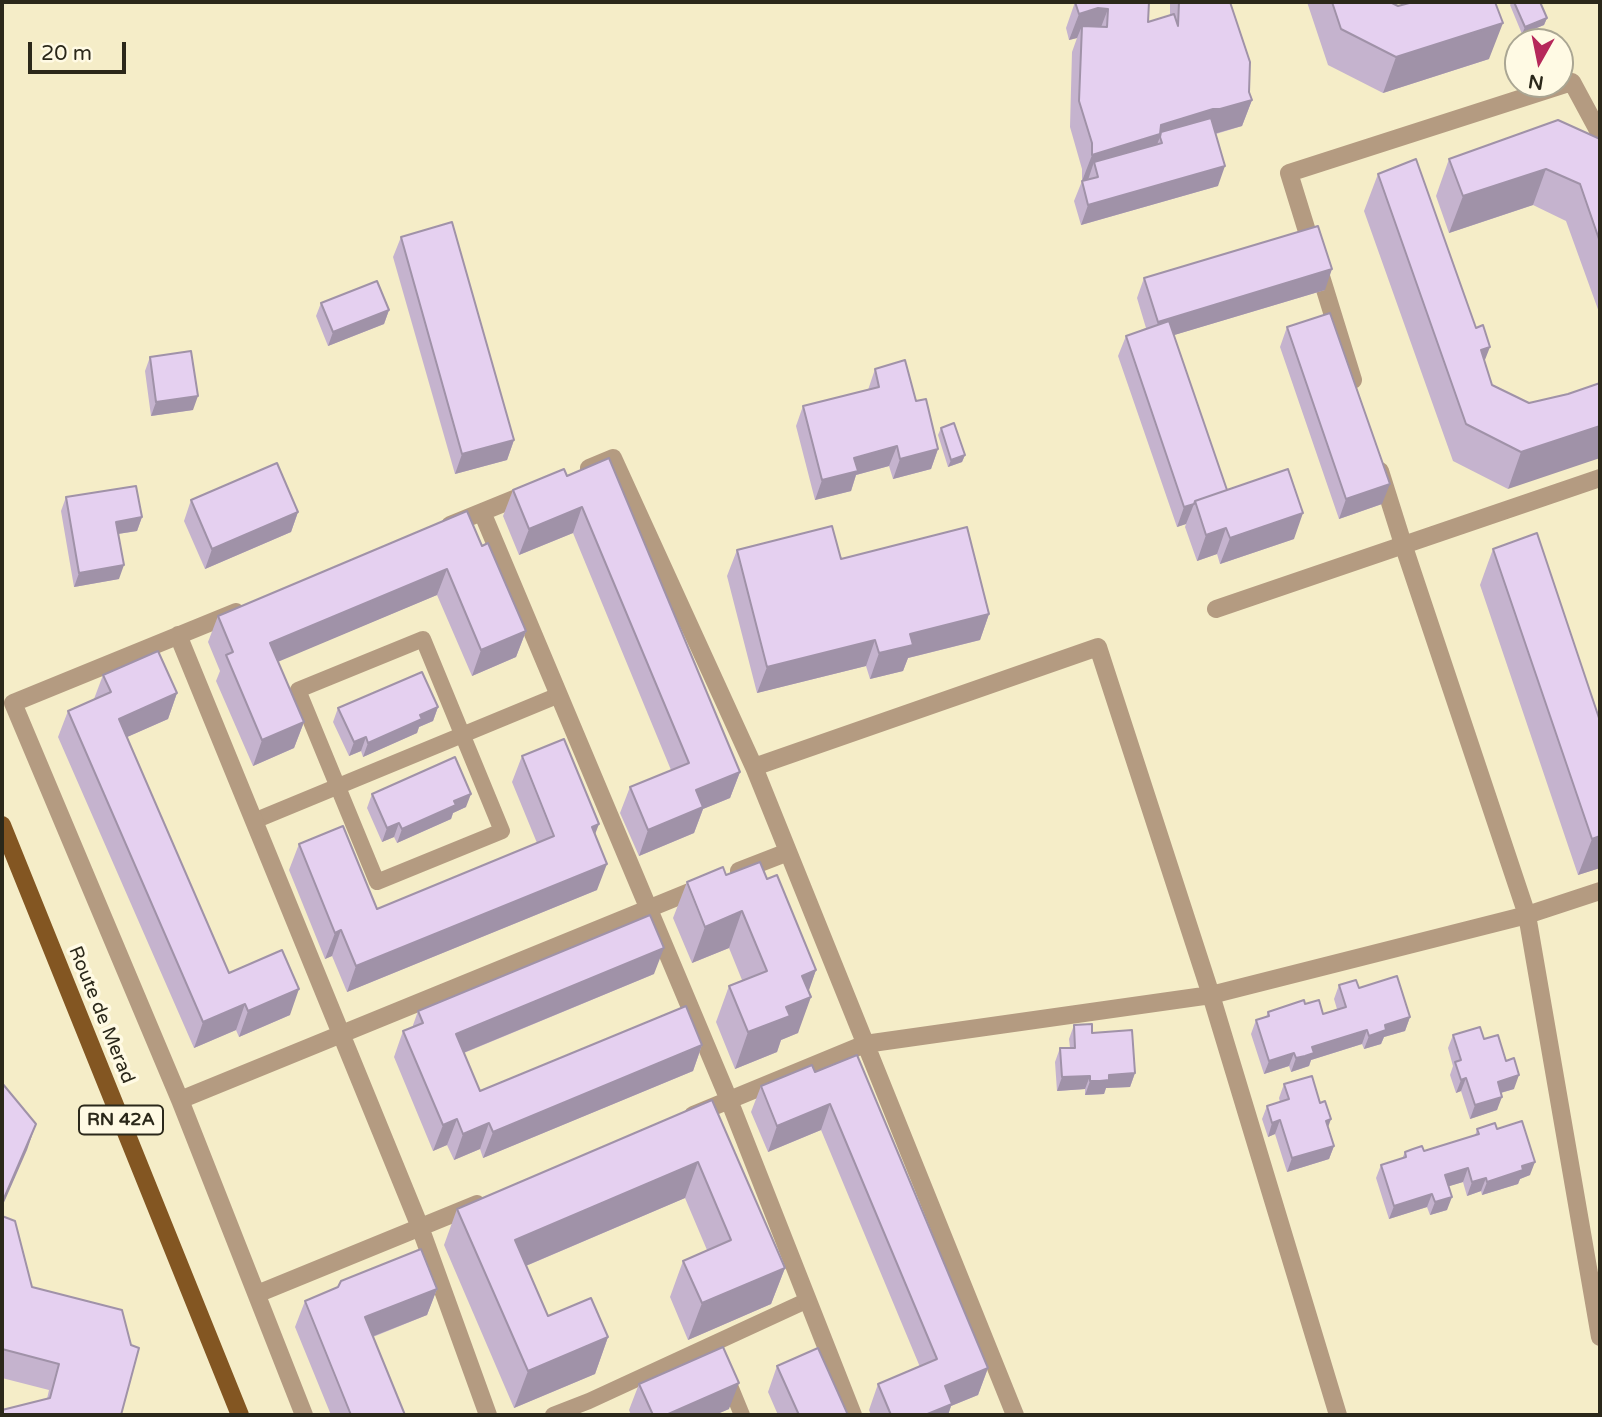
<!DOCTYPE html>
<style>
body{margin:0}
#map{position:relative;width:1602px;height:1417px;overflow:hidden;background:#f5edc8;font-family:"Varela Round",sans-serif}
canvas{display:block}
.frame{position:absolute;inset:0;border:4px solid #2b281a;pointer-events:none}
.north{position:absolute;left:1504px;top:28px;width:70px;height:70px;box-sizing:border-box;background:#fffae4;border:2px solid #aaa693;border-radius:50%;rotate:189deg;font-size:19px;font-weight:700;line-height:28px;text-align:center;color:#2b281a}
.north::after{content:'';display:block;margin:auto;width:24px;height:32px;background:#b6285a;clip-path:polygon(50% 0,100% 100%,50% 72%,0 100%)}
.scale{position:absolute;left:28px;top:42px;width:98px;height:32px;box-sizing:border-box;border:4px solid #2b281a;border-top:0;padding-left:9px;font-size:21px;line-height:24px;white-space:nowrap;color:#2b281a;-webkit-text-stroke:5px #fffae4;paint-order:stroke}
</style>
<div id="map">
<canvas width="1602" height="1417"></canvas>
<div class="frame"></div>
<div class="north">N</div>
<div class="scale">20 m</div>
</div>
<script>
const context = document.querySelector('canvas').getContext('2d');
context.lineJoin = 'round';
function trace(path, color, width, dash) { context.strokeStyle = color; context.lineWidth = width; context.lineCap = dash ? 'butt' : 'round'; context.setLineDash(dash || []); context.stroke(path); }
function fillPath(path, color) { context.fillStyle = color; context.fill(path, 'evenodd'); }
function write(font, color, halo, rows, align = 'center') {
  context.font = font + ' "Varela Round",sans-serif'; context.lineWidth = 7; context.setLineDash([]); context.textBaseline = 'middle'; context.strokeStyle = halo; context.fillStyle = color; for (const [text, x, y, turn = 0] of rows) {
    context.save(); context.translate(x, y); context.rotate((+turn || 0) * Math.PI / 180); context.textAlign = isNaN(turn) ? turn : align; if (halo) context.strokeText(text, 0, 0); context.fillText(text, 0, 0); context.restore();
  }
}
const lane = new Path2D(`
 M423 639 502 831 377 882 298 690Z
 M254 821 559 695
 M726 1376 742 1415
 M553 1415 589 1401 808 1300`);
const street = new Path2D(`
 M1353 380 1289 173 1572 82 1600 134
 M589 468 613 458 754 767 1015 1415
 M1380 471 1403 544 1527 915 1600 1337
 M482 512 729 1100 853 1415
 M450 525 531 492
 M1216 609 1600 478
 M236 612 13 703 180 1100 304 1415
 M178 635 420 1227 488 1415
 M754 767 1098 647 1211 995 1338 1415
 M739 871 788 852
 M180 1100 704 886
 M693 1115 865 1044 1211 995 1527 915 1600 891
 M257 1294 477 1204`);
const primary = new Path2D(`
 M2 825 240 1415`);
const wall = new Path2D(`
 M1075 2 1084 3 1148 22 1170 16V2H1230L1249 92 1252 100 1242 126 1216 134 1218 186 1081 225 1074 201 1082 181V169L1070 127 1072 52 1077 38 1069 40 1066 28Z
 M1307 2H1390L1489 59 1383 93 1328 65Z
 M1512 2H1540L1547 18 1544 25 1522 34 1510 5Z
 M1600 139V315L1566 221 1533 205 1449 233 1436 196 1449 159Z
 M1378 174 1484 361 1492 385 1529 403 1568 394 1508 489 1453 461 1364 211Z
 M401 237 514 440 507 460 455 474 393 257Z
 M1144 278 1325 290 1174 335 1227 490 1294 539 1220 564 1217 554 1197 561 1185 527 1186 524 1177 527 1118 356 1126 336 1146 328 1137 298Z
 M321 303 389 310 384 324 328 346 316 316Z
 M1287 327 1382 504 1339 519 1280 347Z
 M150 357 193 410 151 416 145 371Z
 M875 369 916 401 938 449 931 469 893 479 889 466 856 475 851 491 815 500 796 426 803 406 868 390Z
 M941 428 965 455 962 462 948 467 938 435Z
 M567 476 740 772 730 798 703 809 694 833 639 856 620 813 630 787 671 770 573 533 519 555 503 516 513 490Z
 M66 497 142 517 137 531 118 534 119 579 74 587 61 511Z
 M191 500 298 512 291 532 205 569 184 521Z
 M482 546 526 631 516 657 472 676 437 595 278 661 304 722 294 748 253 766 216 681 220 671 208 642 218 616Z
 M1493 549 1600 721V868L1578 875 1480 585Z
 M737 550 841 559 989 614 980 640 908 658 903 671 870 679 866 666 757 693 727 576Z
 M103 675 177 693 168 719 127 737 229 973 290 1015 239 1037 236 1030 194 1048 58 737 68 711 94 699Z
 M438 707 433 721 419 727 417 733 363 757 361 751 349 756 333 722 338 708Z
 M522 756 595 835 597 890 347 992 332 956 325 959 289 870 299 844 377 909 537 843 512 782Z
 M372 794 466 807 453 813 451 819 397 843 394 837 382 842 367 808Z
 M726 875 767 879 816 970 808 991 798 1033 781 1040 777 1052 735 1069 716 1022 729 986 742 980 729 948 692 963 673 918 687 882Z
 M654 974 464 1053 480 1091 702 1045 693 1071 483 1158 480 1149 454 1160 447 1145 433 1151 394 1057 403 1031 412 1028 418 1011Z
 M1339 985 1359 988 1410 1017 1405 1031 1384 1037 1381 1044 1364 1049 1362 1044 1311 1060 1309 1066 1291 1072 1289 1066 1264 1074 1251 1034 1256 1020 1266 1017 1268 1012 1305 1004 1323 1014 1337 1009 1334 999Z
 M1074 1025 1092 1033 1135 1073 1130 1087 1106 1088 1104 1094 1085 1095V1089L1057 1091 1055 1062 1060 1048H1070L1069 1039Z
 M1453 1035 1484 1039 1514 1089 1501 1093 1497 1110 1470 1119 1461 1091 1456 1093 1450 1075 1453 1066 1448 1048Z
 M815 1072 988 1368 978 1395 951 1406 948 1415H871L869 1410 878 1384 920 1367 821 1130 768 1152 751 1112 761 1086Z
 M1284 1084 1328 1128 1334 1146 1329 1159 1287 1172 1275 1134 1268 1137 1262 1119 1267 1106 1280 1102 1279 1098Z
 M712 1100 785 1268 771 1304 688 1340 670 1297 683 1261 707 1250 685 1198 526 1266 548 1316 608 1337 595 1374 514 1408 444 1245 457 1209Z
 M1477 1129H1497L1530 1175 1520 1179 1518 1184 1482 1195 1481 1191 1467 1196 1463 1182 1449 1186 1447 1210 1430 1215 1427 1207 1389 1219 1376 1178 1381 1165 1402 1159 1405 1152 1424 1151 1475 1136Z
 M2 1216 32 1287 121 1415 47 1399 49 1390 2 1378Z
 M437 1289 427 1315 373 1337 405 1415H331L295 1327 305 1301Z
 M777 1366 848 1415H778L768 1392Z
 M639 1384 729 1409 715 1415H631L629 1410Z`);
const shadedWall = new Path2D(`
 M1098 8 1108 9 1098 35 1082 26 1077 38 1069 40 1079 14Z
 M1547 18 1544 25 1522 34 1525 27Z
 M1503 23 1489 59 1383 93 1396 57Z
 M1252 100 1242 126 1210 135 1162 143 1160 137 1151 160 1094 162 1088 180 1082 181 1092 155 1161 125 1213 109Z
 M1225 166 1218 186 1081 225 1088 205Z
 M1546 169 1533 205 1449 233 1463 196Z
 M1332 269 1325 290 1151 342 1158 322Z
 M389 310 384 324 328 346 333 332Z
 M1490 347 1476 383 1481 350Z
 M198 396 193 410 151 416 156 402Z
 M1600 426V458L1508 489 1521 452Z
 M514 440 507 460 455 474 462 454Z
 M897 446 889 466 856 475 851 491 815 500 822 480 854 458Z
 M938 449 931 469 893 479 900 459Z
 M965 455 962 462 948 467 951 460Z
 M1390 484 1382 504 1339 519 1346 499Z
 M1194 504 1186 524 1177 527 1184 507Z
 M582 507 573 533 519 555 529 529Z
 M298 512 291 532 205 569 212 549Z
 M1303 513 1294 539 1220 564 1230 538Z
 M142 517 137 531 111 535 116 522Z
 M1226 528 1217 554 1197 561 1206 535Z
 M124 565 119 579 74 587 79 573Z
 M447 569 437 595 261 669 270 643Z
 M989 614 980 640 908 658 903 671 870 679 879 653 910 634Z
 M526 631 516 657 472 676 481 650Z
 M875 640 866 666 757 693 767 667Z
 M177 693 168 719 109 745 119 719Z
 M438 707 433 721 419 727 417 733 363 757 368 743 420 715Z
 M304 722 294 748 253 766 262 740Z
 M366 737 361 751 349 756 354 742Z
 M740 772 730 798 703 809 694 833 639 856 648 830 696 790Z
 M471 794 466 807 453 813 451 819 397 843 402 829 454 801Z
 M399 823 394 837 382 842 387 828Z
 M599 824 589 850 592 827Z
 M1600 836V868L1578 875 1592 839Z
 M607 864 597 890 347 992 356 966Z
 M742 911 729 948 692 963 705 927Z
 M341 930 332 956 325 959 335 933Z
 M664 948 654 974 446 1060 456 1034Z
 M816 970 806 999 811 997 798 1033 781 1040 777 1052 735 1069 748 1032 786 1007 802 976Z
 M299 989 290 1015 239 1037 248 1011Z
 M245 1004 236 1030 194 1048 203 1022Z
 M1410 1017 1405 1031 1384 1037 1381 1044 1364 1049 1369 1036 1385 1025Z
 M1367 1030 1362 1044 1311 1060 1309 1066 1291 1072 1296 1058 1312 1047Z
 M702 1045 693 1071 483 1158 493 1132Z
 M1294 1053 1289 1066 1264 1074 1269 1061Z
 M1135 1073 1130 1087 1106 1088 1104 1094 1085 1095 1090 1081 1109 1075Z
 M1519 1075 1514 1089 1493 1095 1498 1082Z
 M1090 1076 1085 1089 1057 1091 1062 1077Z
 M1466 1078 1461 1091 1456 1093 1461 1080Z
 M1502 1097 1497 1110 1470 1119 1475 1105Z
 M830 1104 821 1130 768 1152 777 1126Z
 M457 1119 447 1145 433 1151 443 1125Z
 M1331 1119 1326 1133V1121Z
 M1280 1120 1275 1134 1268 1137 1272 1123Z
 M489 1123 480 1149 454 1160 463 1134Z
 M36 1124 27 1150 2 1207V1203Z
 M1334 1146 1329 1159 1287 1172 1292 1158Z
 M698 1162 685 1198 502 1276 515 1240Z
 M1535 1162 1530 1175 1520 1179 1518 1184 1482 1195 1487 1182 1522 1166Z
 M1468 1168 1463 1182 1440 1189 1445 1175Z
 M1486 1178 1481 1191 1467 1196 1472 1182Z
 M1432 1194 1427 1207 1389 1219 1394 1206Z
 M1452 1197 1447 1210 1430 1215 1435 1202Z
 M785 1268 771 1304 688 1340 702 1303Z
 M437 1289 427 1315 356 1343 365 1317Z
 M608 1337 595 1374 514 1408 528 1371Z
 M988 1368 978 1395 951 1406 948 1415H925L945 1386Z
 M739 1383 729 1409 715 1415H666Z`);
const building = new Path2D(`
 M1075 2H1149L1148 22 1174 14 1178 26 1179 2H1230L1250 62 1249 92 1252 100 1220 109H1213L1161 125 1160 134 1092 155V143L1079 101 1082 26 1107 27 1108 9 1098 8 1079 14Z
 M1332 2H1390L1398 6 1413 2H1495L1503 23 1396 57 1341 29Z
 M1514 2H1540L1547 18 1525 27Z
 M1211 118 1225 166 1088 205 1082 181 1098 177 1094 162 1162 143 1160 137 1161 132Z
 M1558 120 1600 139V242L1580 184 1546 169 1463 196 1449 159Z
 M1416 159 1476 328 1483 325 1490 347 1481 350 1492 385 1529 403 1568 394 1600 383V426L1521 452 1466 424 1378 174Z
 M452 222 514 440 462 454 401 237Z
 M1318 226 1332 269 1158 322 1144 278Z
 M377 281 389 310 333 332 321 303Z
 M1330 313 1390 484 1346 499 1287 327Z
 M1169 321 1227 490 1195 501 1194 504 1184 507 1126 336Z
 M191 351 198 396 156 402 150 357Z
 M905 360 916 401 926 399 938 449 900 459 897 446 854 458 858 471 822 480 803 406 879 387 875 369Z
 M954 423 965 455 951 460 941 428Z
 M609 458 740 772 696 790 703 807 648 830 630 787 689 763 582 507 529 529 513 490 564 469 567 476Z
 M277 463 298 512 212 549 191 500Z
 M1288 469 1303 513 1230 538 1226 528 1206 535 1195 501Z
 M136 486 142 517 116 522 124 565 79 573 66 497Z
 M467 511 482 546 488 543 526 631 481 650 447 569 270 643 304 722 262 740 226 655 233 652 218 616Z
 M832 526 841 559 967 527 989 614 910 634 913 645 879 653 875 640 767 667 737 550Z
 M1537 533 1600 721V836L1592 839 1493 549Z
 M158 651 177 693 119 719 229 973 282 950 299 989 248 1011 245 1004 203 1022 68 711 111 692 103 675Z
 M422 672 438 707 420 715 422 719 368 743 366 737 354 742 338 708Z
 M564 739 599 824 592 827 607 864 356 966 341 930 335 933 299 844 343 826 377 909 554 836 522 756Z
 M455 757 471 794 454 801 456 805 402 829 399 823 387 828 372 794Z
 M760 862 767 879 777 875 816 970 802 976 811 997 786 1007 790 1016 748 1032 729 986 767 971 742 911 705 927 687 882 723 867 726 875Z
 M650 915 664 948 456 1034 480 1091 686 1006 702 1045 493 1132 489 1123 463 1134 457 1119 443 1125 403 1031 423 1023 418 1011Z
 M1397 976 1410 1017 1385 1025 1386 1030 1369 1036 1367 1030 1312 1047 1314 1053 1305 1056 1296 1058 1294 1053 1269 1061 1256 1020 1269 1016 1268 1012 1304 1000 1305 1004 1319 1000 1323 1014 1346 1007 1339 985 1356 980 1359 988Z
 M1092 1024V1033L1132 1030 1135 1073 1109 1075V1080L1100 1081H1090V1076L1062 1077 1060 1048H1075L1074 1025Z
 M1480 1027 1484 1039 1498 1035 1506 1061 1514 1058 1519 1075 1498 1082 1502 1097 1475 1105 1466 1078 1461 1080 1455 1062 1461 1060 1453 1035Z
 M857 1055 988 1368 945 1386 952 1404 925 1415H891L878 1384 937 1359 830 1104 777 1126 761 1086 812 1065 815 1072Z
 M1312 1076 1320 1103 1325 1101 1331 1119 1326 1121 1334 1146 1292 1158 1280 1120 1272 1123 1267 1106 1289 1099 1284 1084Z
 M2 1083 36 1124 2 1203Z
 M712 1100 785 1268 702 1303 683 1261 731 1240 698 1162 515 1240 548 1316 591 1298 608 1337 528 1371 457 1209Z
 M1522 1121 1535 1162 1522 1166 1523 1170 1487 1182 1486 1178 1472 1182 1468 1168 1445 1175 1452 1197 1435 1202 1432 1194 1394 1206 1381 1165 1406 1157 1405 1152 1413 1149 1422 1146 1424 1151 1479 1134 1477 1129 1495 1123 1497 1129Z
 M2 1216 15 1221 32 1287 122 1310 131 1345 139 1348 121 1415H2V1410L50 1398 59 1364 2 1349Z
 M421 1249 437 1289 365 1317 405 1415H351L305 1301 338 1287 341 1281Z
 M723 1347 739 1383 666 1415H653L639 1384Z
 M818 1348 848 1415H799L777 1366Z`);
const shields = [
 [121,1120,84]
];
const shieldNames = [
 ["RN 42A",121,1120]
];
const streetNames = [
 ["Route de Merad",101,1015,68]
];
trace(lane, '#b49b81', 16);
trace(street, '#b49b81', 18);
trace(primary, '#835622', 18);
fillPath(wall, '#c5b3ce');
fillPath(shadedWall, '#a092a8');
fillPath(building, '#e5d0f0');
trace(building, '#a092a8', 2);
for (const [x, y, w] of shields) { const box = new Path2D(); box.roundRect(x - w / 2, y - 14.5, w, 29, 5); context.fillStyle = '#fffae4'; context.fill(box); trace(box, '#2b281a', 2); }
write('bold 18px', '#2b281a', null, shieldNames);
write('19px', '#2b281a', '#fffae4', streetNames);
</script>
